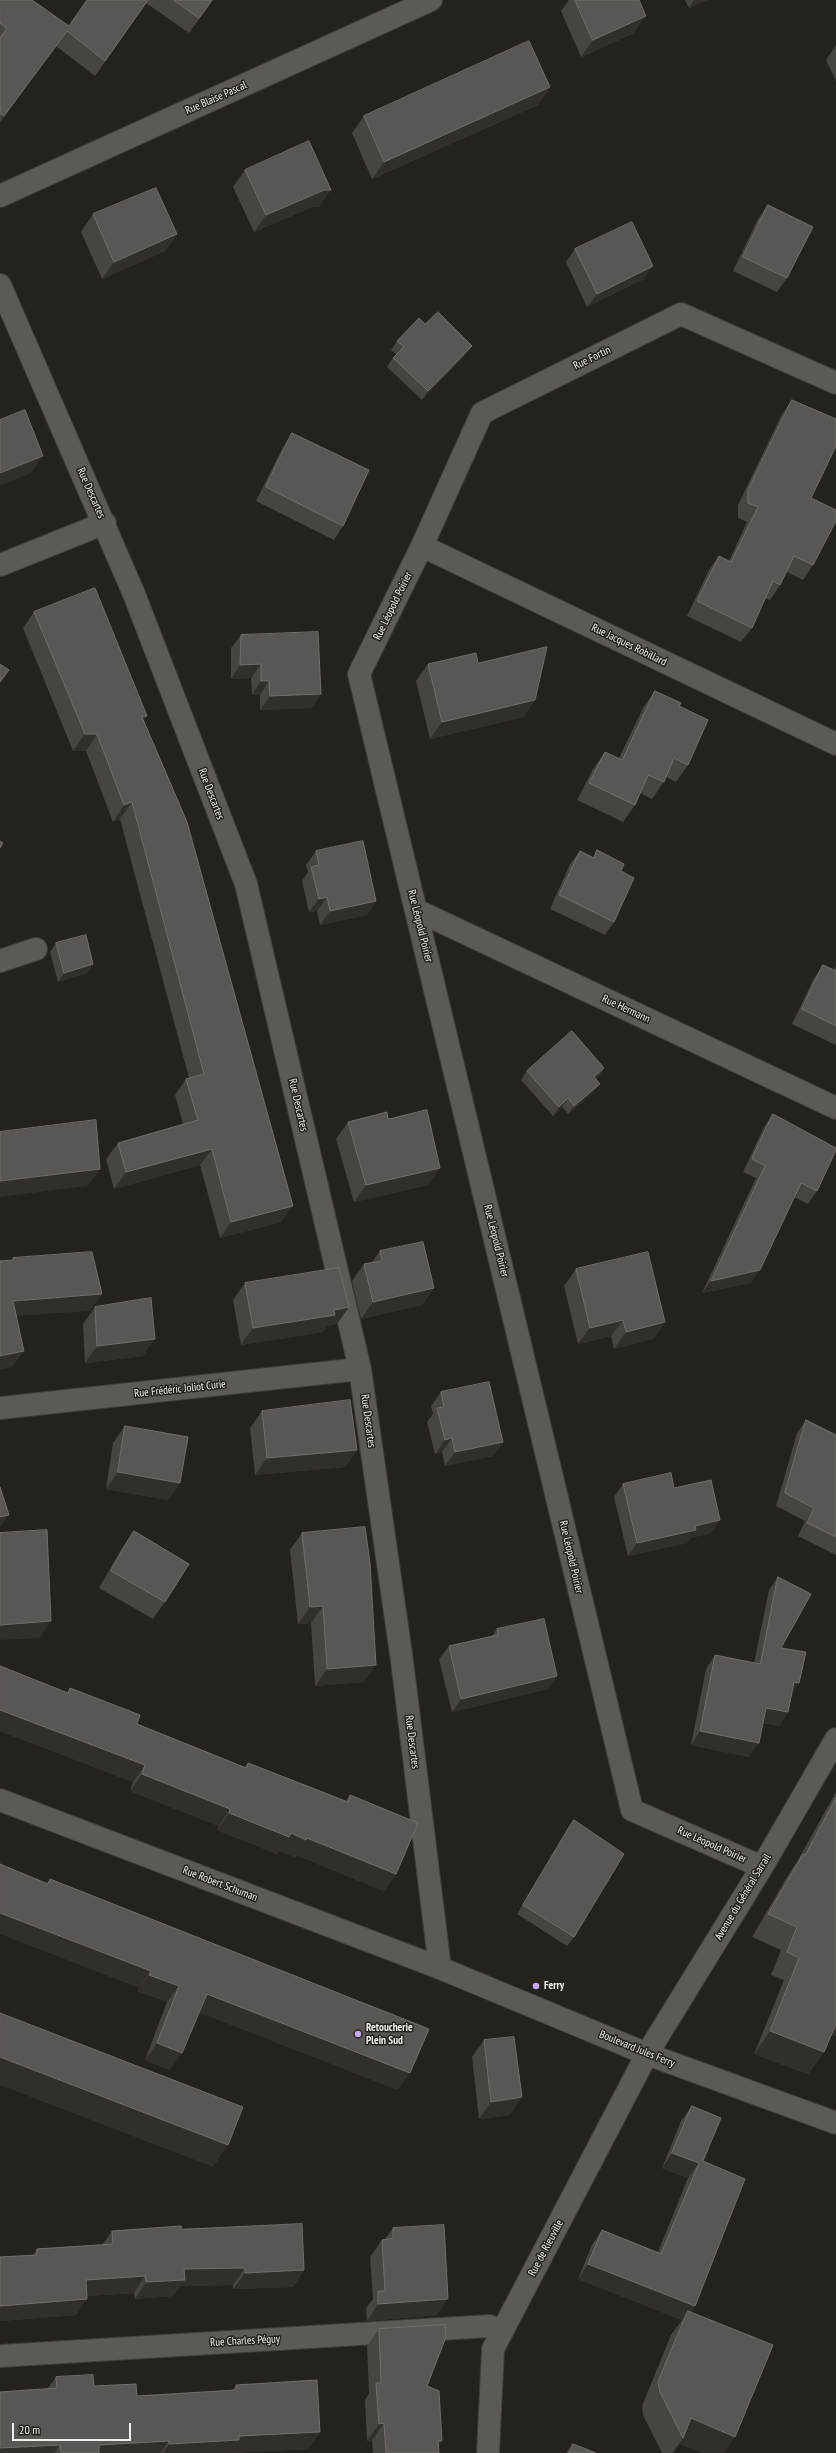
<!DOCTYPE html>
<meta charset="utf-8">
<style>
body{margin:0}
#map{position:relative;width:836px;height:2453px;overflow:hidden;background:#25211d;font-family:"PT Sans Narrow",sans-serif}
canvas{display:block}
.scale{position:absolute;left:12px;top:2423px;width:119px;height:18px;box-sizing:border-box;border:2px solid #f2f0ed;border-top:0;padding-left:5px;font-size:12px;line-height:14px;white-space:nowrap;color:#f2f0ed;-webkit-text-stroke:3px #25211d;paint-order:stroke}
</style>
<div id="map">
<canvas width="836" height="2453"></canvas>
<div class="scale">20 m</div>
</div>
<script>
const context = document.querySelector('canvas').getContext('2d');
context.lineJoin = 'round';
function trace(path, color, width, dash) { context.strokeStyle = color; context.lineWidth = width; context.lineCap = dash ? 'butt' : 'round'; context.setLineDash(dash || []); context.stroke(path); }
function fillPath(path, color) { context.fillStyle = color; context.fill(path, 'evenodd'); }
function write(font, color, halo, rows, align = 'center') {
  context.font = font + ' "PT Sans Narrow",sans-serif'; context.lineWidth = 3; context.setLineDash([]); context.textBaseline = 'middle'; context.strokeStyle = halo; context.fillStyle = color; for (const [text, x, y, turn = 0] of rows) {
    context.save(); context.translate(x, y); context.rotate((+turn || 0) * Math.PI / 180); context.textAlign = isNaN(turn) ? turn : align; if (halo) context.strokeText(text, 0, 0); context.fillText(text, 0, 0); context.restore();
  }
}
const minor = new Path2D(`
 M0 196 431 0
 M0 285 134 594 246 884 360 1369 402 1661 440 1968
 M422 546 836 744
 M0 565 105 523
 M416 910 836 1108
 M0 961 36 949
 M0 1408 360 1369
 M0 1800 440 1968 647 2054 836 2123
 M762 1867 632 1810 359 674 422 546 482 413 681 314 836 383
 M0 2356 490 2326
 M488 2453 493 2349 647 2054 762 1867 836 1739`);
const wall = new Path2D(`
 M87 0H213L189 33 146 3 95 76 56 46 0 122V1L69 26Z
 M569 0H639L634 33 581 57 561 11Z
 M685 0H707L689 8Z
 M836 45V81L826 60Z
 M550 87 538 105 372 179 352 133 364 116Z
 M245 170 319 207H312L254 232 233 187Z
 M768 205 787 278 777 292 733 271 758 219Z
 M93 214 177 234 165 251 102 279 81 232Z
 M575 249 653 266 644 279 587 307 566 262Z
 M397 341 465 355 422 400 387 367 393 358 397 355 391 350Z
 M792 400 811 498 813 565 803 580 787 572 780 585 770 600 765 598 752 628 741 642 687 616 709 570 719 556 729 561 747 522 738 518V505L782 414Z
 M292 433 343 526 334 540 256 501 283 447Z
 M34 612 144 720 281 1222 220 1238 200 1165 114 1189 106 1159 118 1143 183 1124 175 1095 186 1079 189 1078 120 819 113 822 86 751H73L23 628Z
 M241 635 321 694 311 708 260 710V695H252L251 678 231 679V648Z
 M478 663 535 700 523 717 430 739 416 681 428 664Z
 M655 691 679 706 688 765 676 782 666 777 664 782 652 799 640 793 635 805 623 822 577 800 593 769 605 752 619 758 643 708Z
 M597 850 621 871 614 922 605 935 550 909 570 864 580 851 592 858Z
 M316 851 376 901 367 915 320 925 317 911 309 912 302 881 308 872 306 865Z
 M56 943 93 964 87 973 58 982 50 952Z
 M823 965 834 970 836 966V1045L792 1024 813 980Z
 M604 1068 598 1077 596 1079 593 1093 568 1114 562 1107 553 1116 521 1080 527 1071Z
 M773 1114 817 1191 808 1204 794 1197 751 1283 702 1293 756 1178 743 1172 764 1127Z
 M388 1119 428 1185 354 1202 336 1139 348 1122Z
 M380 1251 434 1288 422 1305 361 1319 352 1281 364 1264 372 1262Z
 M576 1269 665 1322 653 1339 614 1349 611 1336 578 1344 564 1286Z
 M245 1283 337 1324 327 1326 323 1332 241 1345 233 1300Z
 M95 1307 143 1356 85 1363 83 1324Z
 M441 1392 503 1442 493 1456 445 1466 442 1452 435 1454 427 1422 433 1414 431 1406Z
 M262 1411 357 1450 345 1467 255 1475 250 1428Z
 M806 1420 836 1435V1555L798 1536 805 1521 776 1506 797 1433Z
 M125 1426 180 1483 168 1500 106 1489 113 1443Z
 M623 1484 711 1533 690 1538 687 1543 628 1556 614 1497Z
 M134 1531 165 1602 153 1619 99 1588 122 1548Z
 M302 1533 364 1682 315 1686 311 1623 298 1624 290 1550Z
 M778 1577 781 1648 792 1693 788 1712 779 1726 763 1723 749 1757 691 1745 706 1669 715 1655 754 1663 769 1590Z
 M497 1629 548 1689 452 1712 439 1659 449 1646 492 1636Z
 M0 1666 67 1693 70 1688 137 1724 245 1767 248 1763 346 1801 350 1795 396 1874 384 1891 296 1855 295 1857 279 1851 277 1854 217 1830 219 1826 130 1791 133 1782 0 1731Z
 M836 1792V2035L835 2036 831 2034 824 2052 808 2074 754 2054 784 1980 771 1975 781 1950 752 1937 787 1877 798 1860Z
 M574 1820V1937L567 1946 517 1914 567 1829Z
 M50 1879 398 2090 199 2012 170 2070 145 2060 167 2002 137 1991 139 1988 47 1883Z
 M484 2040 510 2115 479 2119 472 2057Z
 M692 2106 703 2161 695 2306 691 2313 773 2345 679 2444 673 2453H662L643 2415 642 2406 671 2335 682 2320 578 2279 592 2245 602 2230 658 2252 688 2178 662 2168 681 2121Z
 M393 2228 437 2315 367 2321 366 2308 373 2299 370 2257 382 2240 385 2239Z
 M182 2229 304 2270 293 2287 233 2289V2285L181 2286 173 2296 135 2299 134 2293 87 2296 76 2315 0 2321V2257L33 2255 37 2249 102 2245 112 2231Z
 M379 2329 427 2386 438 2447 439 2453H373L372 2440 367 2441 365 2400 369 2393 367 2346Z
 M56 2377 137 2396 232 2391 236 2385 320 2432 308 2449 230 2453H0Z
 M573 2444 596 2453H566Z`);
const shadedWall = new Path2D(`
 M694 0H707L689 8Z
 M646 16 634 33 581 57 593 40Z
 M67 31 56 46 0 122 4 116Z
 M550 87 538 105 372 179 384 162Z
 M324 190H331L319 207H312L254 232 266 215Z
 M177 234 165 251 102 279 114 262Z
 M653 266 644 279 587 307 597 294Z
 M472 346 465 355 422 400 428 391Z
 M43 456 31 473 0 486V473Z
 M261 664 251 678 231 679 240 665Z
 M261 681H269L260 695H252Z
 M321 694 311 708 260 710 270 696Z
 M535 700 523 717 430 739 442 722Z
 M147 716 135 732 142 717Z
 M85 734H97L86 751H73Z
 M132 802 120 819 113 822 124 805Z
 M327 897 317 911 309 912 319 899Z
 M376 901 367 915 320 925 330 911Z
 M93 964 87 973 58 982 64 973Z
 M604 1068 598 1077 588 1086 594 1077Z
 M600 1084 593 1093 568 1114 574 1106Z
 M568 1098 562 1107 553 1116 559 1107Z
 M212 1149 200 1165 114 1189 126 1172Z
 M440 1168 428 1185 354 1202 366 1185Z
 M100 1169 88 1186 0 1197V1181Z
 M293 1206 281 1222 220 1238 231 1222Z
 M760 1270 751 1283 702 1293 711 1281Z
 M434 1288 422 1305 361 1319 373 1302Z
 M102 1294 90 1311 1 1317 13 1301Z
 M349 1307 337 1324 327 1326 323 1332 241 1345 253 1328Z
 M623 1320 611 1336 578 1344 590 1328Z
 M665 1322 653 1339 614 1349 626 1332Z
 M155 1339 143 1356 85 1363 97 1346Z
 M24 1351 12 1367 0 1370V1356Z
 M452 1438 442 1452 435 1454 445 1440Z
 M503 1442 493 1456 445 1466 455 1452Z
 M357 1450 345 1467 255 1475 267 1458Z
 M118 1472 180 1483 168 1500 106 1489Z
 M9 1515 0 1527V1517Z
 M720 1520 711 1533 690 1538 687 1543 628 1556 637 1543 695 1526Z
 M323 1606 311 1623 298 1624 310 1607Z
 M51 1621 40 1638 0 1640V1625Z
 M376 1665 364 1682 315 1686 327 1669Z
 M557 1676 548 1689 452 1712 461 1699Z
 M794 1682 799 1683 790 1696Z
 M766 1708 788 1712 779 1726 756 1721Z
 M0 1710 145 1765 133 1782 0 1731Z
 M700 1731 759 1743 749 1757 691 1745Z
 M142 1774 230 1809 219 1826 130 1791Z
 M229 1813 307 1838 396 1874 384 1891 296 1855 295 1857 279 1851 277 1854 217 1830Z
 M0 1913 151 1971 139 1988 0 1934Z
 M149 1975 179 1986 167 2002 137 1991Z
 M207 1994 410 2073 398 2090 195 2011Z
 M836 2018V2035L835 2036 826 2032Z
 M770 2031 824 2052 808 2074 754 2054Z
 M157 2043 182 2053 170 2070 145 2060Z
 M0 2057 228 2145 213 2167 0 2085Z
 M522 2097 510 2115 479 2119 491 2102Z
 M672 2153 699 2163 688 2178 662 2168Z
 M588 2264 695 2306 685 2321 688 2311 682 2320 578 2279Z
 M245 2268 233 2285 181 2286 173 2296 135 2299 146 2282 184 2269Z
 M304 2270 293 2287 233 2289 245 2273Z
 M145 2276 134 2293 75 2297 86 2280Z
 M87 2299 76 2315 0 2321V2306Z
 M448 2299 437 2315 367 2321 378 2304Z
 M691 2418 735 2437 724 2453H702L679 2444 683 2438Z
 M384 2423 372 2440 367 2441 379 2424Z
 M320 2432 308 2449 230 2453H163L169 2444 239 2436Z
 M169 2441 161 2453H93L99 2445Z
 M438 2441H442L434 2453Z
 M60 2445 54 2453H0V2448Z`);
const building = new Path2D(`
 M0 0H32L69 26 87 0H148L105 61 67 31 4 116 0 113V38L7 28 0 23Z
 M174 0H212L199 18Z
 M575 0H639L646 16 593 40Z
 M529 41 550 87 384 162 364 116Z
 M309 141 331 190H324L266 215 245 170Z
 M156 188 177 234 114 262 93 214Z
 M768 205 813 227 787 278 743 257Z
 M632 222 653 266 597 294 575 249Z
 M438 312 472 346 428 391 393 358 404 347 397 341 419 318 425 324Z
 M792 400 836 419V446L811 498 836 510V521L813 565 794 556 780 585 773 581 752 628 697 601 719 556 731 562 758 507 748 503V490Z
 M25 410 43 456 0 473V420Z
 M292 433 369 470 343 526 266 487Z
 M95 588 147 716 142 717 187 822 293 1206 231 1222 212 1149 126 1172 118 1143 198 1120 186 1079 204 1074 132 802 124 805 97 734H85L34 612Z
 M318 632 321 694 270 696 269 681H261V664L240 665 241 635Z
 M547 647 535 700 442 722 428 664 476 653 478 663Z
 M0 664 9 670 0 682Z
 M655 691 681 703 679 706 708 720 688 765 674 758 664 782 648 775 635 805 589 783 605 752 622 760Z
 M0 841 3 843 0 848Z
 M363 841 376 901 330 911 327 897 319 899 311 867 319 865 316 851Z
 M597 850 624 864 621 871 634 878 614 922 559 895 580 851 594 858Z
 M86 935 93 964 64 973 56 943Z
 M823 965 836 971V1026L802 1009Z
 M572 1031 604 1068 594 1077 600 1084 588 1094 574 1106 568 1098 559 1107 527 1071Z
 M427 1110 440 1168 366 1185 348 1122 387 1112 388 1119Z
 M773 1114 836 1148V1150L817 1191 801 1183 760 1270 711 1281 765 1166 752 1159Z
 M96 1120 100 1169 0 1181V1132Z
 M423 1242 434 1288 373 1302 364 1264 382 1261 380 1251Z
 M92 1252 102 1294 13 1301 24 1351 0 1356V1261L13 1260V1258Z
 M648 1252 665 1322 626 1332 623 1320 590 1328 576 1269Z
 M339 1268 349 1307 334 1310 335 1315 253 1328 245 1283Z
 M151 1298 155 1339 97 1346 95 1307Z
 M489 1382 503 1442 455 1452 452 1438 445 1440 437 1408 444 1407 441 1392Z
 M350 1400 357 1450 267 1458 262 1411Z
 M806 1420 836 1435V1537L807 1523 814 1508 785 1493Z
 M125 1426 188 1437 180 1483 118 1472Z
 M671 1473 674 1488 711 1480 720 1520 695 1526 696 1530 637 1543 623 1484Z
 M0 1487 9 1515 0 1517Z
 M365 1527 370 1563 376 1665 327 1669 323 1606 310 1607 302 1533Z
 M47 1530 51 1621 0 1625V1533Z
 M134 1531 189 1564 165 1602 111 1571Z
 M778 1577 811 1594 781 1648 806 1652 799 1683 794 1682 788 1712 766 1708 759 1743 700 1731 715 1655 760 1664Z
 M544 1619 557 1676 461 1699 449 1646 498 1635 497 1629Z
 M0 1666 68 1693 70 1688 140 1715 137 1724 246 1768 248 1763 348 1802 350 1795 418 1823 396 1874 307 1838 306 1840 291 1833 289 1837 229 1813 230 1809 142 1774 145 1765 0 1710Z
 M836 1798V2024L824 2052 770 2031 799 1958 787 1952 797 1927 768 1914 803 1854 805 1855Z
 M574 1820 624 1854 574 1937 523 1905Z
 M0 1864 48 1884 50 1879 429 2029 410 2073 207 1994 182 2053 157 2043 179 1986 149 1975 151 1971 0 1913Z
 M0 2013 243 2107 228 2145 0 2057Z
 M514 2037 522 2097 491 2102 484 2040Z
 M692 2106 721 2118 703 2161 745 2179 695 2306 588 2264 602 2230 661 2254 699 2163 672 2153Z
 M302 2224 304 2270 245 2273V2268L184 2269 185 2280 146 2282 145 2276 86 2280 87 2299 0 2306V2257L37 2255V2249L113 2244 112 2231 181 2226 182 2229Z
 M444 2225 448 2299 378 2304V2291H385L382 2240 393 2238V2228Z
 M688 2311 773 2345 735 2437 691 2418 683 2438 660 2392 658 2382Z
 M445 2325 446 2337 427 2386 439 2391 442 2441H438L439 2453H386L384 2423 379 2424 376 2383H381L379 2329Z
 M93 2375 94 2386 136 2384 137 2396 236 2390V2385L317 2380 320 2432 239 2436V2440L169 2444V2441L99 2445V2453H61L60 2445 0 2448V2392L57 2388 56 2377Z
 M573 2444 596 2453H569Z`);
const markers = [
 [536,1986,4,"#c2a7f2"],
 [358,2034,4,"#c2a7f2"]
];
const streetNames = [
 ["Rue Blaise Pascal",216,98,-24],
 ["Rue Fortin",592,358,-26],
 ["Rue Descartes",91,493,66],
 ["Rue Léopold Poirier",393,606,-64],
 ["Rue Jacques Robillard",629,645,26],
 ["Rue Descartes",211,794,69],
 ["Rue Léopold Poirier",420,926,76],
 ["Rue Hermann",626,1009,25],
 ["Rue Descartes",298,1105,77],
 ["Rue Léopold Poirier",496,1241,76],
 ["Rue Frédéric Joliot Curie",180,1389,-6],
 ["Rue Descartes",368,1421,82],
 ["Rue Léopold Poirier",571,1557,77],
 ["Rue Descartes",412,1742,83],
 ["Rue Léopold Poirier",712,1845,24],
 ["Rue Robert Schuman",220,1884,21],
 ["Avenue du Général Sarrail",743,1897,-59],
 ["Boulevard Jules Ferry",637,2049,22],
 ["Rue de Rieuville",546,2248,-62],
 ["Rue Charles Péguy",245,2341,-3]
];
const poiNames = [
 ["Ferry",544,1986],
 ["Retoucherie",366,2028],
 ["Plein Sud",366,2041]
];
trace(minor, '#403d3a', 24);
trace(minor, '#5d5954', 22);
fillPath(wall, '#484440');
fillPath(shadedWall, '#322e2a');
fillPath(building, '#5a5653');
trace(building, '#726e6b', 1);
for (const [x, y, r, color] of markers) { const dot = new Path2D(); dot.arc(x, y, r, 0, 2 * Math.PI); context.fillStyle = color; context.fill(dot); trace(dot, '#25211d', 1.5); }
write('11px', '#f2f0ed', '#25211d', streetNames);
write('bold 11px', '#f2f0ed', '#25211d', poiNames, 'left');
</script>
